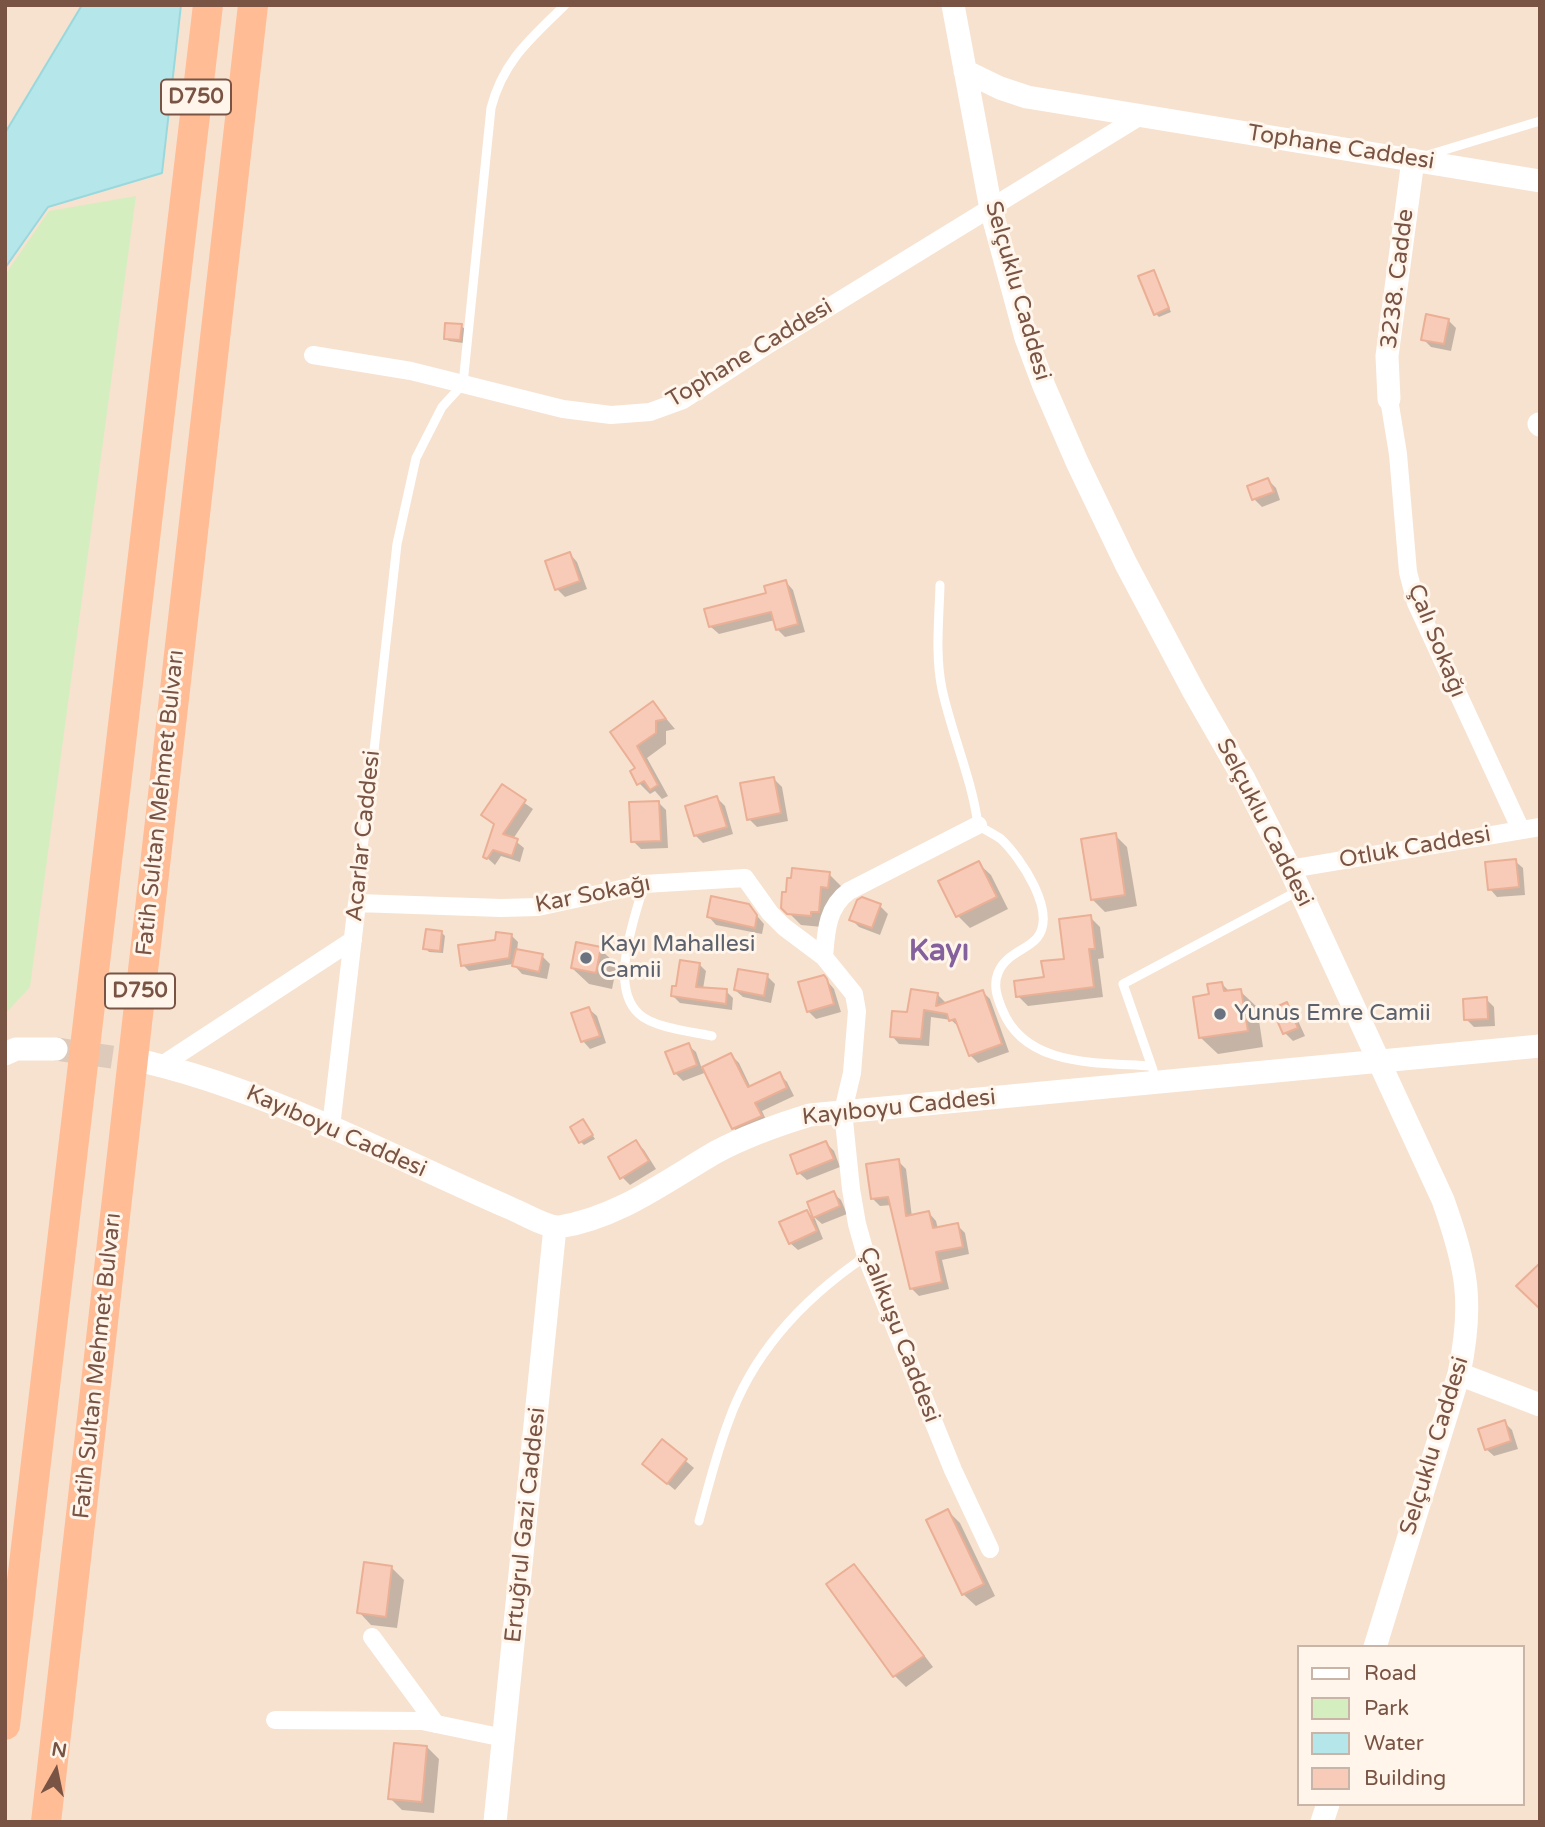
<!DOCTYPE html>
<meta charset="utf-8">
<style>
body{margin:0}
#map{position:relative;width:1545px;height:1827px;overflow:hidden;background:#fff1e2;font-family:"Varela Round",sans-serif}
canvas{display:block}
.frame{position:absolute;inset:0;border:7px solid #795445;pointer-events:none}
.legend{position:absolute;left:1297px;top:1645px;width:228px;height:161px;box-sizing:border-box;background:#fff5ea;border:2px solid #c9b5a8;margin:0;padding:9px 12px;list-style:none;font-size:21px;color:#795445}
.legend li{display:flex;align-items:center;gap:14px;height:35px}
.legend b{width:35px;border:2px solid #c9b5a8}
.north{position:absolute;left:21px;top:1736px;width:70px;height:70px;-webkit-text-stroke:5px #fff5ea;paint-order:stroke;rotate:9deg;font-size:19px;font-weight:700;line-height:28px;text-align:center;color:#795445}
.north::after{content:'';display:block;margin:auto;width:24px;height:32px;background:#795445;clip-path:polygon(50% 0,100% 100%,50% 72%,0 100%)}
</style>
<div id="map">
<canvas width="1545" height="1827"></canvas>
<div class="frame"></div>
<ul class="legend">
<li><b style="height:9px;background:#fff"></b>Road</li>
<li><b style="height:19px;background:#d5eebf"></b>Park</li>
<li><b style="height:19px;background:#b4e6ea"></b>Water</li>
<li><b style="height:19px;background:#f7cbb7"></b>Building</li>
</ul>
<div class="north">N</div>
</div>
<script>
const context = document.querySelector('canvas').getContext('2d');
context.lineJoin = 'round';
function fillPath(path, color) { context.fillStyle = color; context.fill(path, 'evenodd'); }
function trace(path, color, width, dash) { context.strokeStyle = color; context.lineWidth = width; context.lineCap = dash ? 'butt' : 'round'; context.setLineDash(dash || []); context.stroke(path); }
function write(font, color, halo, rows, align = 'center') {
  context.font = font + ' "Varela Round",sans-serif'; context.lineWidth = 6; context.setLineDash([]); context.textBaseline = 'middle'; context.strokeStyle = halo; context.fillStyle = color; for (const [text, x, y, turn = 0] of rows) {
    context.save(); context.translate(x, y); context.rotate((+turn || 0) * Math.PI / 180); context.textAlign = isNaN(turn) ? turn : align; if (halo) context.strokeText(text, 0, 0); context.fillText(text, 0, 0); context.restore();
  }
}
const residential = new Path2D(`
 M5 5H1540V1822H5ZM1298 1647H1522V1804H1298Z`);
const green = new Path2D(`
 M136 196 30 987 5 1014V275L49 211Z`);
const water = new Path2D(`
 M82 5H181L162 173 48 207 5 268V133Z`);
const shadow = new Path2D(`
 M1153 272 1171 312 1159 317 1156 314Z
 M1448 320 1456 328 1451 351 1431 347 1423 339Z
 M461 326 465 329 463 343 449 341 446 338Z
 M1268 480 1276 488 1280 500 1262 507 1254 499Z
 M570 554 577 562 587 589 565 597 557 589Z
 M786 582 793 590 805 632 785 637 777 629 775 620 719 634 711 627 706 610 768 594Z
 M653 703 675 729 666 731V744L647 758 668 796 662 799 655 791 650 794 639 783 638 769 612 733Z
 M774 779 782 787 788 821 757 827 749 819Z
 M502 787 533 809 513 839 524 848 520 862 501 856 495 865 485 856 495 826 483 815Z
 M717 798 725 806 733 834 703 843 695 835Z
 M658 802 666 810 668 848 641 849 633 841Z
 M1115 835 1127 847 1137 906 1105 912 1093 900Z
 M1515 861 1523 868 1525 895 1497 897 1490 889Z
 M978 863 991 875 1008 909 970 928 958 916Z
 M829 874 841 886 840 899 822 927 801 925 783 907 788 894Z
 M880 906 888 914 880 935 859 927 851 919Z
 M752 910 764 924 762 934 716 925 709 917Z
 M1090 917 1100 927 1104 958 1098 959 1103 997 1028 1006 1018 996 1046 979 1066 960Z
 M441 932 445 936 443 953 429 952 425 948Z
 M511 935 518 942 517 951 542 956 550 964 547 979 522 974 513 964 469 971 463 965 496 941Z
 M600 949 617 965 612 989 589 984 572 968Z
 M699 964 706 971 703 989 726 991 733 998 732 1010 680 1003 673 996Z
 M767 976 775 984 771 1003 743 997 735 990Z
 M823 976 834 989 841 1012 816 1019 808 1011Z
 M1222 984 1230 992 1240 991 1257 1007 1263 1047 1218 1054 1201 1038 1211 996Z
 M983 992 990 999 1009 1052 978 1063 970 1055 959 1027 951 1020 931 1017 929 1046 899 1044 892 1036 909 1014 937 994 945 1002V1005Z
 M1486 999 1494 1007 1495 1026 1474 1027 1466 1019Z
 M1287 1004 1294 1012 1305 1036 1293 1041 1285 1033 1274 1009Z
 M589 1009 597 1016 606 1043 590 1049 583 1041Z
 M688 1045 696 1052 702 1069 731 1055 739 1063 751 1088 779 1074 787 1082 794 1096 762 1111 768 1124 741 1135 733 1128 707 1072 683 1081 675 1073Z
 M586 1125 595 1139 584 1145 581 1142Z
 M636 1142 644 1150 656 1169 630 1185 622 1177Z
 M826 1143 834 1151 840 1167 807 1180 799 1173Z
 M898 1161 906 1169 912 1217 929 1213 936 1221 938 1229 957 1225 965 1233 969 1254 942 1260 949 1289 919 1296 911 1288 892 1205 880 1206 873 1199Z
 M833 1193 841 1200 847 1214 822 1224 814 1217Z
 M807 1212 815 1219 823 1239 798 1250 790 1243Z
 M1504 1422 1512 1430 1518 1449 1494 1456 1486 1449Z
 M662 1441 694 1468 675 1490 652 1471Z
 M948 1511 960 1523 995 1596 976 1606 963 1594Z
 M854 1566 865 1577 933 1667 906 1687 895 1676 828 1585Z
 M391 1567 404 1580 397 1628 371 1625 359 1612Z
 M427 1747 439 1759 434 1813 402 1810 390 1798Z`);
const building = new Path2D(`
 M1154 270 1169 308 1154 315 1138 276Z
 M1426 314 1449 319 1444 344 1421 340Z
 M445 323 462 324 460 340 444 339Z
 M1268 478 1274 492 1252 500 1247 486Z
 M570 552 580 581 555 590 545 561Z
 M786 580 798 624 776 630 771 612 709 627 704 609 766 593 764 586Z
 M653 701 666 719 656 721V733L637 746 658 785 650 790 644 781 637 785 630 771 635 768 610 732Z
 M774 777 781 813 747 820 740 783Z
 M502 784 526 800 503 834 518 839 512 856 493 850 487 859 483 857 494 824 481 815Z
 M717 796 727 827 694 836 685 806Z
 M659 801 661 841 631 842 629 802Z
 M1116 833 1125 895 1091 900 1081 839Z
 M1516 859 1519 887 1488 890 1485 862Z
 M979 861 997 897 956 917 938 881Z
 M792 868 830 872 828 888 821 887 819 912H811V916L787 914 781 908 782 892H786L787 878H791Z
 M711 896 749 904 757 915 755 928 707 917Z
 M862 897 881 904 872 928 849 920 857 900Z
 M1091 915 1095 949H1089L1094 987 1016 997 1014 981 1044 977 1041 961 1064 959 1059 919Z
 M426 929 442 931 440 951 423 949Z
 M496 932 512 934 509 958 461 966 458 945 495 940Z
 M576 942 601 947 596 973 571 968Z
 M516 949 543 954 539 972 512 966Z
 M680 960 700 963 696 987 727 989 726 1004 671 996 672 986H676Z
 M738 969 768 974 764 996 734 990Z
 M824 975 827 979 834 1004 807 1012 798 982Z
 M1222 982 1224 991 1241 989 1248 1031 1199 1038 1193 997 1209 994 1207 984Z
 M911 989 938 993 936 1006 983 990 1002 1044 969 1056 955 1019 949 1021 947 1014 924 1010 921 1039 890 1037 892 1011 907 1012Z
 M1487 997 1488 1019 1464 1020 1463 999Z
 M1287 1002 1298 1028 1283 1034 1272 1009Z
 M589 1007 600 1036 581 1042 571 1013Z
 M689 1043 697 1065 674 1074 665 1052Z
 M731 1053 748 1087 780 1072 787 1088 755 1103 762 1116 732 1129 702 1067Z
 M583 1119 593 1135 579 1143 570 1127Z
 M636 1140 649 1161 620 1179 608 1157Z
 M826 1141 834 1159 797 1174 790 1155Z
 M899 1159 906 1216 929 1211 933 1228 958 1223 963 1247 936 1252 942 1282 910 1289 888 1197 871 1199 866 1164Z
 M834 1191 840 1206 813 1218 807 1202Z
 M807 1210 817 1231 789 1244 779 1222Z
 M1540 1263V1309L1516 1286Z
 M1505 1420 1511 1441 1485 1450 1478 1429Z
 M662 1439 687 1459 667 1484 642 1464Z
 M948 1509 984 1584 962 1595 926 1520Z
 M364 1562 392 1566 386 1617 357 1613Z
 M854 1564 924 1656 893 1677 826 1584Z
 M394 1743 427 1746 422 1802 388 1799Z`);
const tertiaryTunnel = new Path2D(`
 M56 1049 146 1062`);
const service = new Path2D(`
 M1428 155 1540 121
 M940 585C939 620 935 655 942 689 952 735 972 779 978 825 985 830 994 834 1001 839 1020 857 1058 912 1037 938 1027 950 1005 954 998 973 993 985 997 997 1002 1009 1025 1068 1098 1062 1151 1066
 M644 884C635 918 608 986 639 1014 654 1028 693 1032 712 1036
 M357 903 397 544 416 458 442 407 463 384 491 108C503 61 531 38 565 5
 M1153 1070 1123 984 1298 891
 M699 1521C708 1488 716 1455 728 1423 753 1351 804 1298 866 1256`);
const minor = new Path2D(`
 M313 355 411 371 563 409 611 415 650 412 683 400 769 344 1142 115
 M1389 399 1398 454 1408 572 1416 603 1521 830
 M1290 869 1540 827
 M824 957C826 931 827 907 849 891L978 825
 M162 1065 353 940
 M331 1127 357 903 501 908 538 907 644 884 745 878 770 913 784 927 824 957 854 994 857 1011 852 1073 843 1111 851 1189 857 1224 866 1256 953 1470 990 1549
 M372 1637 436 1724
 M275 1720 422 1721 504 1738`);
const tertiary = new Path2D(`
 M953 5 991 209 1026 338 1044 386 1077 462 1126 564 1194 692 1244 779 1290 869 1443 1200C1467 1268 1474 1302 1459 1374L1375 1647
 M965 71 1000 88 1027 97 1540 181
 M1389 399 1387 356 1413 160
 M1539 424 1540 425
 M5 1054 16 1049H56
 M146 1062C210 1077 271 1101 331 1127 391 1153 450 1182 510 1208 522 1213 548 1228 559 1227 618 1218 666 1181 716 1152 746 1136 777 1125 810 1115L1540 1046
 M1459 1374 1540 1405
 M495 1822 555 1227
 M1322 1822 1328 1804`);
const trunk = new Path2D(`
 M5 1725 208 5
 M46 1822 253 5`);
const markers = [
 [586,958,7,"#6b7280"],
 [1220,1014,7,"#6b7280"]
];
const shields = [
 [196,97,70],
 [140,991,70]
];
const shieldNames = [
 ["D750",196,97],
 ["D750",140,991]
];
const streetNames = [
 ["Tophane Caddesi",1341,148,9],
 ["3238. Cadde",1398,279,-83],
 ["Selçuklu Caddesi",1017,291,74],
 ["Tophane Caddesi",750,354,-31],
 ["Çalı Sokağı",1436,641,68],
 ["Fatih Sultan Mehmet Bulvarı",161,803,-84],
 ["Selçuklu Caddesi",1264,823,63],
 ["Acarlar Caddesi",364,836,-84],
 ["Otluk Caddesi",1415,848,-10],
 ["Kar Sokağı",593,895,-11],
 ["Kayıboyu Caddesi",899,1108,-6],
 ["Kayıboyu Caddesi",336,1132,24],
 ["Çalıkuşu Caddesi",899,1335,69],
 ["Fatih Sultan Mehmet Bulvarı",98,1366,-84],
 ["Selçuklu Caddesi",1435,1446,-73],
 ["Ertuğrul Gazi Caddesi",526,1525,-84]
];
const worshipNames = [
 ["Kayı Mahallesi",600,945],
 ["Camii",600,971],
 ["Yunus Emre Camii",1234,1014]
];
const districtNames = [
 ["Kayı",939,952]
];
fillPath(residential, '#f7e2d0');
fillPath(green, '#d5eebf');
fillPath(water, '#b4e6ea');
trace(water, '#99d8dd', 2);
fillPath(shadow, '#0003');
fillPath(building, '#f7cbb7');
trace(building, '#ebaf95', 2);
trace(tertiaryTunnel, '#decabb', 23, [23, 11]);
trace(service, '#fff', 9);
trace(minor, '#fff', 18);
trace(tertiary, '#fff', 23);
trace(trunk, '#ffbc95', 30);
for (const [x, y, r, color] of markers) { const dot = new Path2D(); dot.arc(x, y, r, 0, 2 * Math.PI); context.fillStyle = color; context.fill(dot); trace(dot, '#fff5ea', 2.5); }
for (const [x, y, w] of shields) { const box = new Path2D(); box.roundRect(x - w / 2, y - 17.5, w, 35, 5); context.fillStyle = '#fff5ea'; context.fill(box); trace(box, '#795445', 2); }
write('bold 21px', '#795445', null, shieldNames);
write('23px', '#795445', '#fff5ea', streetNames);
write('23px', '#5b616d', '#fff5ea', worshipNames, 'left');
write('bold 30px', '#84609d', '#fff5ea', districtNames);
</script>
